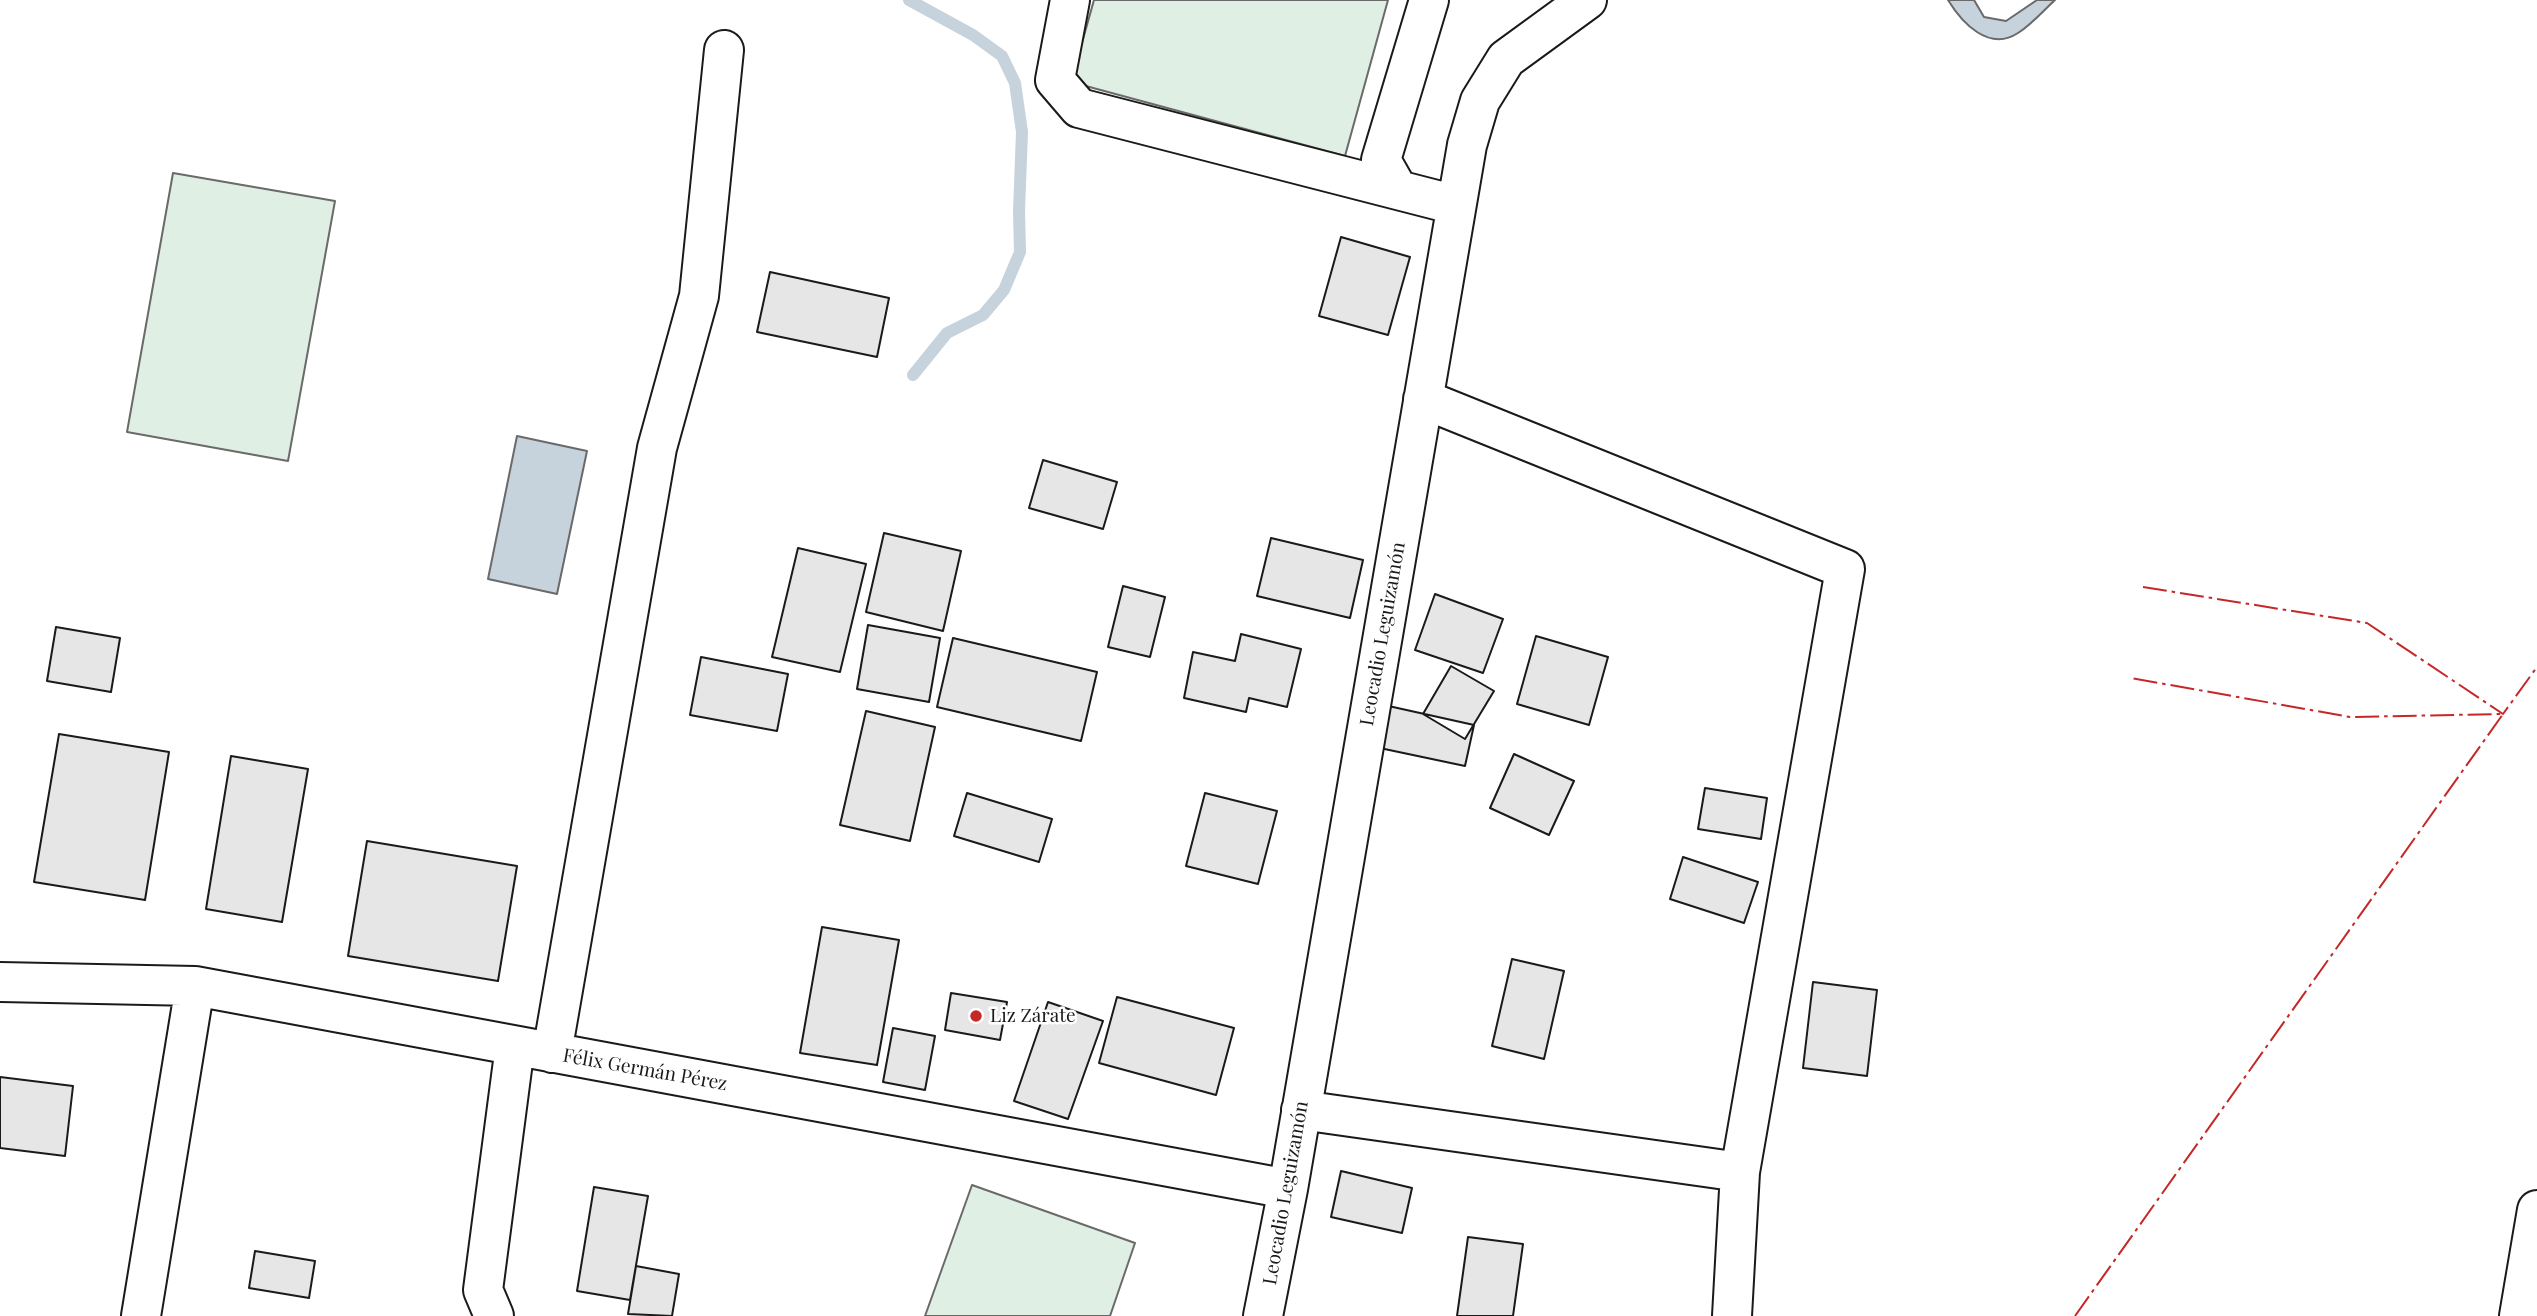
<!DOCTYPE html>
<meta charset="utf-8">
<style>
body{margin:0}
canvas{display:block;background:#fff}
</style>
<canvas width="2537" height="1316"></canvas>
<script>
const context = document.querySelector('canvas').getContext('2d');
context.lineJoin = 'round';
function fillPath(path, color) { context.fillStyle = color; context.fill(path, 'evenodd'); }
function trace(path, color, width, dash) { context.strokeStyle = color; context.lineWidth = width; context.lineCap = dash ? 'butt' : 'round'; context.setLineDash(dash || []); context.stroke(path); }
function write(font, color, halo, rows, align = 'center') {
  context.font = font + ' "Playfair Display",serif'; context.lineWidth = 5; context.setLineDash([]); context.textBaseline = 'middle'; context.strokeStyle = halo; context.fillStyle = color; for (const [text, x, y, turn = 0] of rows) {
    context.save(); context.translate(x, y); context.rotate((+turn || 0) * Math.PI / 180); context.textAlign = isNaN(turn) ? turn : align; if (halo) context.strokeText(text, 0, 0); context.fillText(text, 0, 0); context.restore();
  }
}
const green = new Path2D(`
 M1094 0H1388L1345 156 1071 82Z
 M173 173 335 201 288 461 127 432Z
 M972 1185 1135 1243 1110 1316H925Z`);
const water = new Path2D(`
 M1948 0H1974L1984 17 2006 21 2037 0H2055C2043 11 2031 25 2018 33 1989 52 1962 23 1948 0Z
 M517 436 587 451 557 594 488 579Z`);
const stream = new Path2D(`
 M909 0 973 35 1002 56 1015 83 1022 132 1019 211 1020 252 1004 290 983 315 947 333 913 375`);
const building = new Path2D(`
 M1341 237 1410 257 1388 335 1319 316Z
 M770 272 889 298 877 357 757 332Z
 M1043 460 1117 482 1103 529 1029 508Z
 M884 533 961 551 943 631 866 612Z
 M1271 538 1363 560 1350 618 1257 596Z
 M798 548 866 564 840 672 772 657Z
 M1123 586 1165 597 1150 657 1108 647Z
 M1435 594 1503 619 1483 673 1415 650Z
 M868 625 940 638 929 702 857 689Z
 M56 627 120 638 111 692 47 681Z
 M1241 634 1301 649 1287 707 1249 698 1246 712 1184 698 1193 652 1235 661Z
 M1536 636 1608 657 1589 725 1517 704Z
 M953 638 1097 672 1081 741 937 707Z
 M701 657 788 674 777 731 690 715Z
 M1451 666 1494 691 1465 739 1423 714Z
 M1384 705 1474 725 1465 766 1375 747Z
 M866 711 935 727 910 841 840 825Z
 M59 734 169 752 145 900 34 882Z
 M1514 754 1574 781 1549 835 1490 808Z
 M231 756 308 769 282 922 206 909Z
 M1705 788 1767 798 1761 839 1698 829Z
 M967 793 1052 819 1039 862 954 836Z
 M1205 793 1277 811 1258 884 1186 866Z
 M367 841 517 866 498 981 348 956Z
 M1683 857 1758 882 1744 923 1670 899Z
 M822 927 899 940 877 1065 800 1053Z
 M1512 959 1564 971 1544 1059 1492 1046Z
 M1813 982 1877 990 1867 1076 1803 1068Z
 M951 993 1007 1002 1000 1040 945 1030Z
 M1117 997 1234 1028 1216 1095 1099 1063Z
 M1048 1002 1103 1021 1068 1119 1014 1101Z
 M893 1028 935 1036 925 1090 883 1082Z
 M0 1077 73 1086 65 1156 0 1148Z
 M1341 1171 1412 1188 1402 1233 1331 1217Z
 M594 1187 648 1196 630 1300 577 1291Z
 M1468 1237 1523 1244 1513 1316H1457Z
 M255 1251 315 1261 309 1298 249 1288Z
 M636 1266 679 1274 672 1316 628 1314Z`);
const minor = new Path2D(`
 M1070 0 1055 80 1079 108 1456 205
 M1398 190 1381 160 1429 0
 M1423 399 1845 569 1740 1172 1732 1316
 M0 982 195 986 1288 1189
 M552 1053 657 448 699 296 724 50
 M1301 1110 1740 1172
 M141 1316 195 986
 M494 1316 483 1290 515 1046
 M1263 1316 1288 1189 1467 145 1480 101 1506 59 1587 0
 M2519 1316 2537 1210`);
const power = new Path2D(`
 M2143 587 2367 623 2503 714 2537 667
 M2075 1316 2503 714 2350 717 2131 678`);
const markers = [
 [976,1016,7,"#c62828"]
];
const streetNames = [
 ["Leocadio Leguizamón",1383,634,-80],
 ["Félix Germán Pérez",645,1070,10],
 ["Leocadio Leguizamón",1286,1193,-80]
];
const poiNames = [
 ["Liz Zárate",990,1016]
];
fillPath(green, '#e0efe3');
trace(green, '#6a6a6a', 2);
fillPath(water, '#c6d2dc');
trace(water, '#6a6a6a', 2);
trace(stream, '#c6d2dc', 12);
fillPath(building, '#e6e6e6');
trace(building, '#1a1a1a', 2);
trace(minor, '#1a1a1a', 42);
trace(minor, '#fff', 38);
trace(power, '#c62828', 2, [24, 5, 3.5, 5]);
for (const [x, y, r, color] of markers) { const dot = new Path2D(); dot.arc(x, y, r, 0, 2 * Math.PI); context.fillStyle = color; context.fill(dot); trace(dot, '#fff', 2.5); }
write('19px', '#1a1a1a', '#fff', streetNames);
write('19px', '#1a1a1a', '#fff', poiNames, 'left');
</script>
